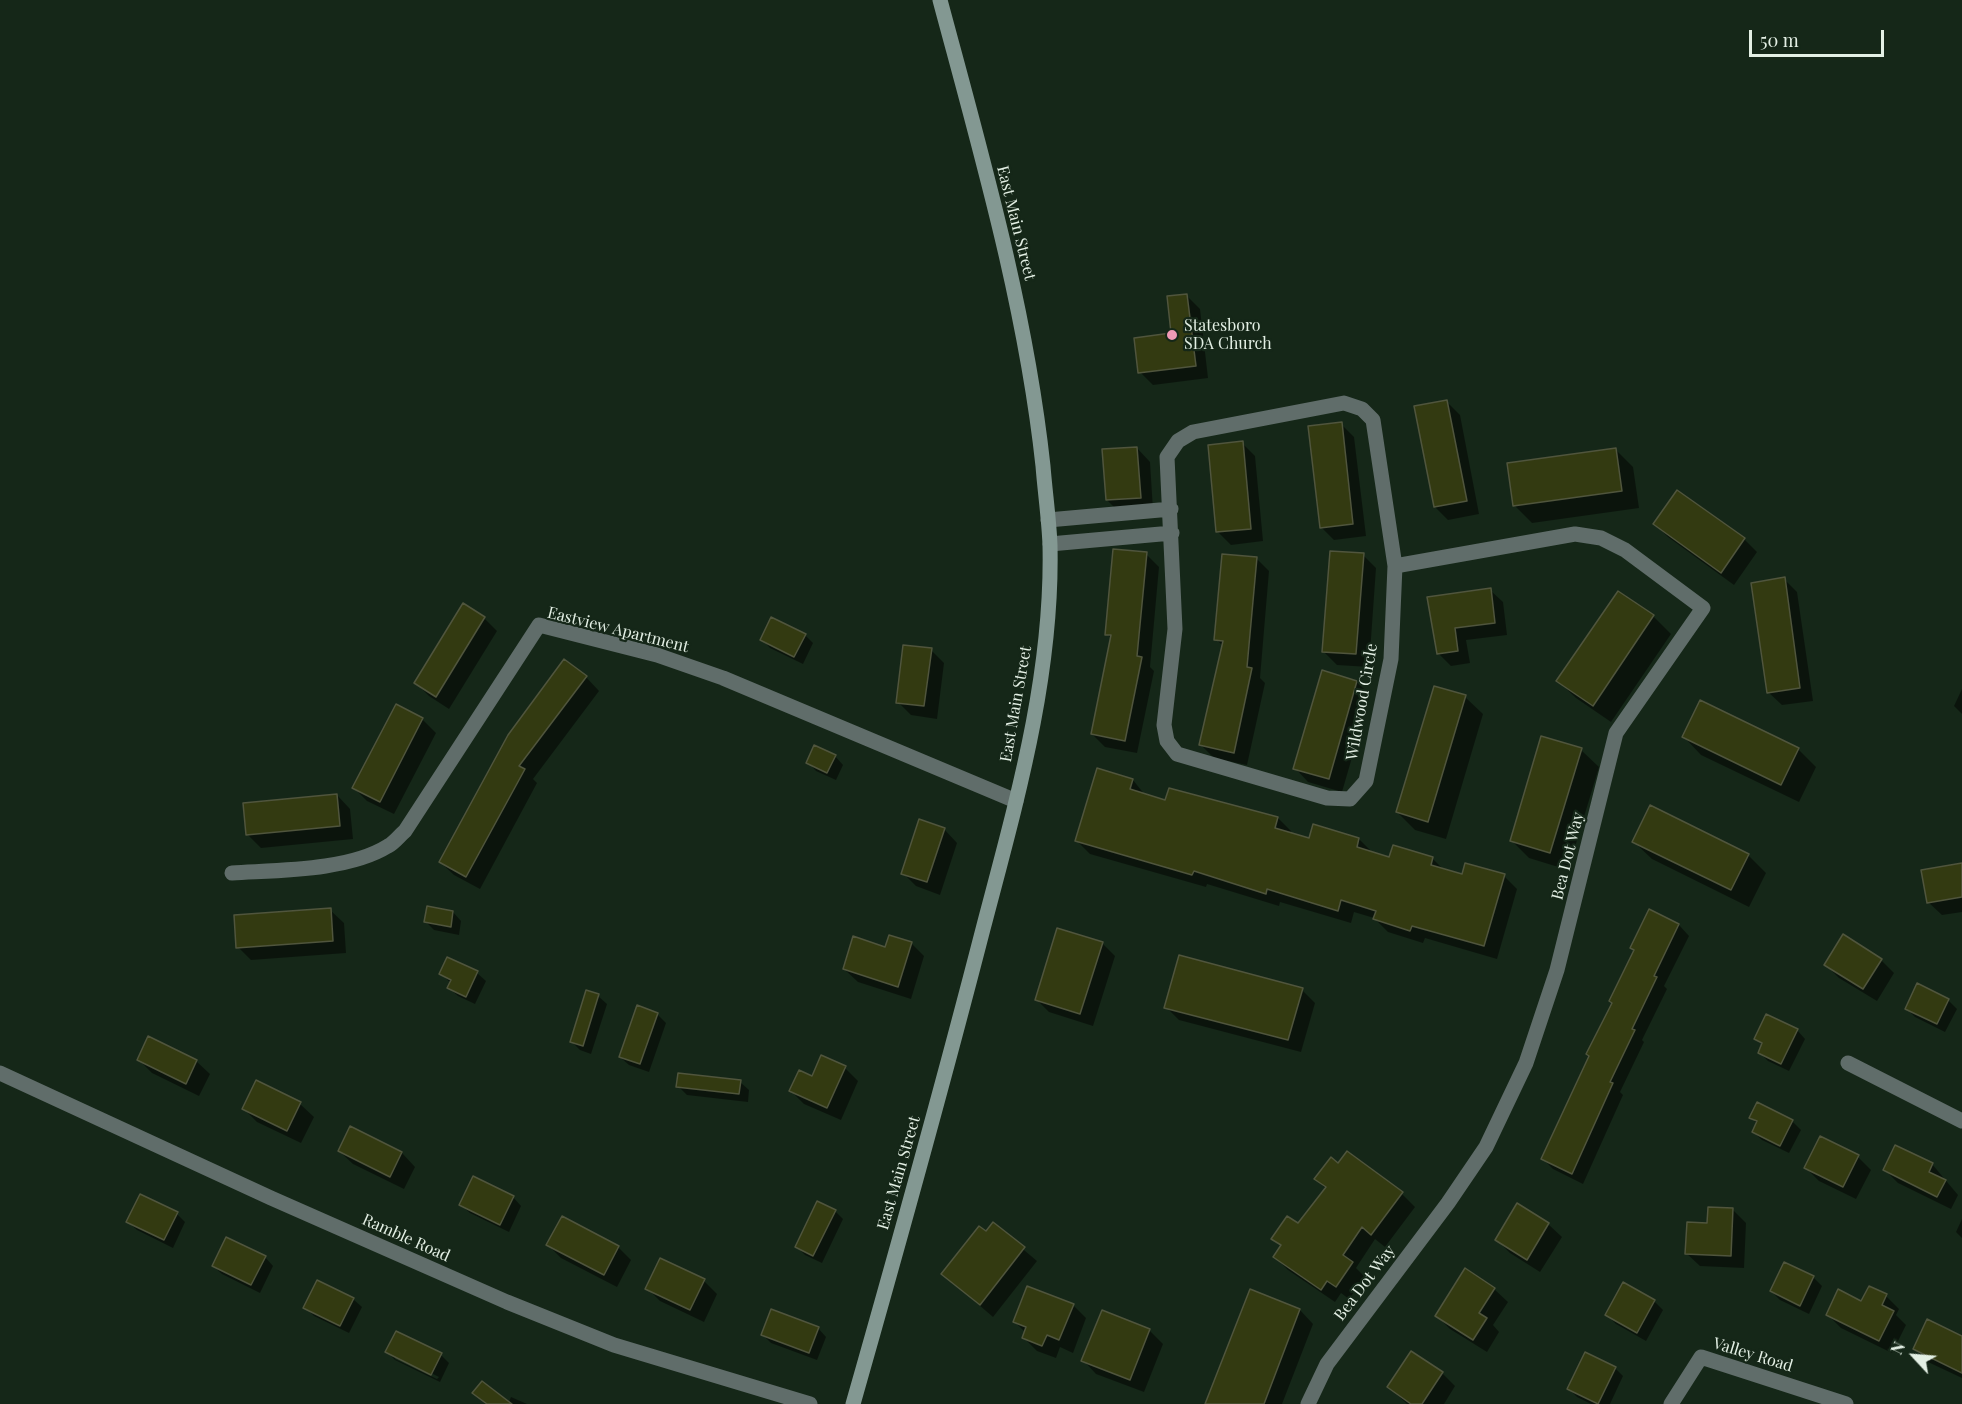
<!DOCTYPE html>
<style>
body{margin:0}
#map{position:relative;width:1962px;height:1404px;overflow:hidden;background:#152718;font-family:"Playfair Display",serif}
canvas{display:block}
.north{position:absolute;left:1884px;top:1326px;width:60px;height:60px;-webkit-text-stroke:4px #152718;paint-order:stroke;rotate:296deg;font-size:16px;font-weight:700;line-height:24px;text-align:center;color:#e3efe4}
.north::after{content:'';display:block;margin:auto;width:21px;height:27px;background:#e3efe4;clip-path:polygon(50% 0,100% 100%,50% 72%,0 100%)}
.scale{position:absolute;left:1749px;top:30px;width:135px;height:27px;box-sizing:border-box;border:3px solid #e3efe4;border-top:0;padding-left:8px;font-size:18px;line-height:21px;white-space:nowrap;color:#e3efe4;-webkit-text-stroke:4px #152718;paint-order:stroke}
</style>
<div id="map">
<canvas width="1962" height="1404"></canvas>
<div class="north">N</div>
<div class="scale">50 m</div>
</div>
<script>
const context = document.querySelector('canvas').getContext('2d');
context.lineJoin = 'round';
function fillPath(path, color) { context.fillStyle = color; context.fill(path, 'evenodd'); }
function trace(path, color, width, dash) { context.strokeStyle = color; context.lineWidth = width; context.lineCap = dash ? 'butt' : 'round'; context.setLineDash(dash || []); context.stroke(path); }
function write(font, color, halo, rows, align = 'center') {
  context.font = font + ' "Playfair Display",serif'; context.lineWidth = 4.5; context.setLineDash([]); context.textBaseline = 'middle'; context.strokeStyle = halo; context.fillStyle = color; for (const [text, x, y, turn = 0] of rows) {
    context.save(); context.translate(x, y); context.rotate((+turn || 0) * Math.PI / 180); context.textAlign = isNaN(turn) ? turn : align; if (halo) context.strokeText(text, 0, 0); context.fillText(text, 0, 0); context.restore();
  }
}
const shadow = new Path2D(`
 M1186 295 1200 309 1208 378 1153 385 1140 372 1173 334Z
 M1447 402 1460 415 1479 514 1448 520 1435 507Z
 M1341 424 1354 437 1366 536 1334 540 1321 527Z
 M1242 443 1255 456 1263 541 1231 545 1218 532Z
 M1137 448 1150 462 1153 510 1120 513 1107 500Z
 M1615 449 1633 467 1639 508 1532 523 1514 505Z
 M1677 492 1744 539 1757 552 1734 585 1668 537 1655 524Z
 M1146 554 1159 567 1150 667 1154 671 1137 753 1105 747 1092 734 1112 639 1107 634Z
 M1363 555 1376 568 1369 667 1337 665 1323 651Z
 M1256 558 1269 571 1260 678 1265 683 1247 765 1214 758 1201 745 1223 646 1216 639Z
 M1784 579 1797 592 1813 701 1782 705 1768 692Z
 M1490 590 1503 602 1507 635 1466 640 1470 663 1451 666 1439 654 1429 598Z
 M1618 593 1653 616 1671 634 1611 722 1576 698 1558 681Z
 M484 618 497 631 449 709 429 696 416 683Z
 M805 635 813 643 803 664 770 648 762 639Z
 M931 650 944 663 937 719 911 715 898 702Z
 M586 677 599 691 533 779 537 783 480 889 454 875 440 862Z
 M1357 682 1370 695 1342 792 1308 782 1295 768Z
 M1962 689V714L1954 706Z
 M1465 697 1483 714 1446 839 1415 830 1397 812Z
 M396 706 423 720 436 733 394 814 367 801 354 788Z
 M1684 737 1798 749 1816 767 1799 802 1701 755Z
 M1581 750 1599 767 1568 870 1529 858 1511 840Z
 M835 756 843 765 836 780 816 771 808 762Z
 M1133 780 1145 795 1166 802 1278 818 1291 831 1290 834 1310 839H1359L1372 852 1390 859 1432 858 1444 870 1463 875 1504 876 1517 889 1497 959 1425 938 1423 943 1388 932 1374 918 1354 912 1351 923 1280 902 1279 906 1207 884 1206 887 1090 854 1077 841Z
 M337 795 350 809 353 839 261 848 248 835Z
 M944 829 957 843 940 895 916 886 903 873Z
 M1634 842 1748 855 1766 873 1749 907 1652 859Z
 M1962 864V912L1942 915 1928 902Z
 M330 910 344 923 346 953 251 960 238 947Z
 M1650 911 1679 925 1689 936 1664 986 1667 989 1642 1040 1644 1042 1620 1092 1623 1095 1583 1184 1553 1169 1542 1158 1591 1057Z
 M453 912 461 921 459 935 434 930 426 922Z
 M911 943 924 956 911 999 858 982 844 969 886 948Z
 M1102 943 1115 956 1093 1026 1049 1012 1036 999Z
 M1881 960 1894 973 1877 1001 1839 978 1826 965Z
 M477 973 486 981 475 1004 458 996 449 988 451 983 441 974Z
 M1302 990 1315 1003 1301 1052 1179 1020 1166 1007Z
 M598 996 607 1004 591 1054 580 1050 571 1041Z
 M1948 1000 1957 1009 1945 1032 1915 1017 1906 1008Z
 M657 1014 666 1023 649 1072 629 1065 620 1057Z
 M1797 1030 1805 1039 1789 1071 1768 1061 1759 1052 1763 1046 1756 1038Z
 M138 1059 196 1061 210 1074 199 1096 152 1073Z
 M845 1068 858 1081 841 1120 804 1104 791 1091 813 1078Z
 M257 1082 300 1104 314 1117 301 1143 257 1122 244 1109Z
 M740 1082 749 1090 748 1102 687 1095 678 1086Z
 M1751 1117 1792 1121 1801 1130 1789 1153 1762 1140 1753 1132 1757 1124Z
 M350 1128 402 1153 415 1167 404 1189 353 1164 339 1151Z
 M1858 1157 1871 1170 1856 1199 1819 1181 1806 1168Z
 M1932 1164 1958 1195 1951 1209 1898 1183 1885 1170Z
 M1316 1179 1402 1194 1415 1207 1385 1247 1375 1239 1356 1268 1365 1277 1349 1299 1341 1293 1335 1302 1288 1270 1275 1257 1282 1247 1273 1238 1298 1225 1326 1189Z
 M513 1197 521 1206 509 1232 470 1213 461 1205Z
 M1733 1210 1746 1223 1744 1268 1700 1266 1686 1253 1708 1225Z
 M835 1211 843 1219 822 1263 805 1255 797 1247Z
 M177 1214 185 1222 173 1248 137 1230 128 1222Z
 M1962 1219V1238L1956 1232Z
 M993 1224 1037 1261 993 1317 943 1274Z
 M1548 1224 1562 1237 1540 1272 1510 1253 1497 1240Z
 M548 1245 618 1247 631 1260 617 1287 561 1258Z
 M265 1257 273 1266 260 1293 222 1274 213 1266Z
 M1785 1264 1814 1278 1822 1286 1809 1314 1780 1300 1771 1291Z
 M704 1281 717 1294 704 1322 660 1301 647 1288Z
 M1494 1289 1508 1302 1493 1325 1499 1332 1487 1352 1450 1329 1437 1316Z
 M1251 1291 1300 1310 1313 1324 1282 1404H1207Z
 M1886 1296 1899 1309 1896 1315 1906 1325 1892 1353 1841 1328 1828 1315Z
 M353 1299 362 1307 349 1333 314 1316 305 1307Z
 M1654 1301 1663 1310 1646 1341 1616 1324 1607 1315Z
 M1073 1305 1086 1318 1073 1353 1060 1347 1056 1358 1037 1351 1024 1338 1026 1333 1015 1322Z
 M1102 1312 1150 1331 1163 1344 1144 1392 1096 1374 1083 1360Z
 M818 1328 826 1337 817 1360 771 1343 763 1335Z
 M1962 1338V1378L1928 1362 1915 1348Z
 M387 1352 441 1355 449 1363 440 1382 395 1360ZM395 1355 439 1377 437 1379 395 1359Z
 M1412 1353 1442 1373 1455 1386 1444 1404H1407L1389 1387Z
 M1615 1368 1623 1376 1610 1404H1591L1577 1397 1569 1389Z
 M511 1397 527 1404H508Z`);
const building = new Path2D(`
 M1187 294 1196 366 1138 373 1134 338 1171 333 1167 296Z
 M1447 400 1467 501 1434 507 1414 406Z
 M1342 422 1353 524 1320 528 1308 426Z
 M1243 441 1251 529 1216 532 1208 445Z
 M1137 447 1141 498 1106 500 1102 449Z
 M1616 448 1622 491 1513 506 1507 463Z
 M1677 490 1745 538 1721 573 1653 524Z
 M1113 549 1147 552 1137 656 1142 657 1125 741 1091 734 1111 635H1105Z
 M1330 551 1364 553 1356 654 1322 652Z
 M1222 554 1257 557 1247 667 1252 668 1234 753 1199 745 1223 641 1214 640Z
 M1785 577 1800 688 1767 693 1751 583Z
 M1491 588 1495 623 1455 628 1458 651 1437 654 1427 597Z
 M1618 591 1654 615 1593 706 1556 681Z
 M463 603 485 617 436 697 414 683Z
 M771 617 806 634 794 657 760 640Z
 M903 645 932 648 924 706 896 703Z
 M564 659 587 676 519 766 525 769 466 877 439 862 508 735Z
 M1322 670 1357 681 1329 779 1293 769Z
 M1434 686 1466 695 1428 822 1396 812Z
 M1700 700 1799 748 1781 785 1682 737Z
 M396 704 423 718 380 802 352 788Z
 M1541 736 1582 748 1550 853 1510 841Z
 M814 745 836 755 827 773 806 763Z
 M1097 768 1133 779 1130 789 1165 800 1169 788 1278 817 1275 828 1309 838 1313 824 1359 838 1357 847 1389 857 1393 845 1433 857 1431 865 1462 874 1465 863 1505 874 1484 946 1412 926 1410 931 1373 919 1376 911 1341 900 1338 911 1267 889 1266 894 1194 871 1192 875 1075 841Z
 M337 794 340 826 246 835 243 803Z
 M1650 805 1749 854 1731 890 1632 842Z
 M919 819 945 828 927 882 901 874Z
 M1962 863V897L1927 903 1921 870Z
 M427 906 453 911 451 927 424 922Z
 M331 908 333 941 236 948 234 915Z
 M1649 909 1679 924 1654 976 1657 977 1632 1029 1635 1030 1610 1082 1613 1083 1572 1174 1541 1159 1589 1056 1586 1054 1612 1003 1609 1001 1634 950 1630 948Z
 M1057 928 1103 942 1080 1014 1035 1000Z
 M1843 934 1882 959 1863 989 1824 965Z
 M889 935 912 942 898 987 843 969 853 936 885 947Z
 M1179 955 1303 988 1288 1040 1164 1008Z
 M447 957 478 971 466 997 447 988 451 980 439 974Z
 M1917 983 1949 999 1937 1024 1905 1009Z
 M586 990 599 994 583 1046 570 1042Z
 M637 1005 658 1013 640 1064 619 1057Z
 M1766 1014 1798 1029 1781 1064 1758 1053 1762 1043 1754 1039Z
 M148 1036 197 1060 186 1084 137 1060Z
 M821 1055 846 1066 827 1108 789 1091 799 1070 812 1076Z
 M678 1073 741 1080 739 1094 676 1087Z
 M256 1080 301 1102 287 1131 242 1109Z
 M1757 1102 1793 1120 1780 1146 1752 1132 1757 1121 1749 1118Z
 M350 1126 402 1152 390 1177 338 1151Z
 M1820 1136 1859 1155 1843 1187 1804 1168Z
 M1895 1145 1933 1163 1929 1172 1946 1180 1937 1197 1883 1170Z
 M1347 1151 1403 1192 1371 1235 1362 1227 1343 1255 1353 1262 1336 1287 1327 1281 1321 1290 1273 1257 1281 1245 1271 1239 1287 1216 1298 1223 1326 1187 1314 1179 1331 1157 1338 1163Z
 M473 1176 514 1196 500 1225 459 1205Z
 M140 1194 178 1212 164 1240 126 1222Z
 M817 1201 836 1210 813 1256 795 1247Z
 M1517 1203 1549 1223 1527 1260 1495 1240Z
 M1708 1207 1733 1208 1731 1256 1685 1254 1687 1222 1707 1223Z
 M562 1216 619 1246 604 1275 546 1245Z
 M993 1222 1025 1247 980 1305 941 1274 979 1226 986 1231Z
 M226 1237 266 1256 251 1285 212 1266Z
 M660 1258 705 1279 690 1310 645 1289Z
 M1784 1262 1814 1276 1800 1306 1770 1291Z
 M1465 1268 1495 1288 1479 1313 1487 1318 1473 1340 1435 1316Z
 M317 1280 354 1298 340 1326 303 1308Z
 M1623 1282 1655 1300 1637 1333 1605 1315Z
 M1027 1286 1074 1304 1059 1340 1047 1335 1042 1346 1022 1338 1026 1327 1013 1322Z
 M1869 1286 1887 1294 1882 1305 1894 1311 1879 1341 1826 1315 1838 1289 1861 1301Z
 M1250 1289 1300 1309 1264 1404H1205Z
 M771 1309 819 1327 809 1353 761 1335Z
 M1102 1310 1150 1329 1130 1380 1081 1361Z
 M1927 1319 1962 1336V1373L1913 1349Z
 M396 1331 442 1353 431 1375 385 1352Z
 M1411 1351 1443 1372 1422 1404H1411L1387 1387Z
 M1585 1352 1616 1367 1598 1404 1567 1389Z
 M482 1381 512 1404H487L472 1393Z`);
const minor = new Path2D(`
 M1344 403 1362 409 1373 420 1395 566 1391 659 1366 781 1350 799 1327 798 1177 754 1167 741 1164 725 1175 629 1167 457 1178 441 1193 432Z
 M1048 520 1171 509
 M1050 544 1172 533
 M232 873C278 870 348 871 388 846 394 843 399 836 405 831L539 625 657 655 723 678 1016 801
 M1848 1063 1962 1121
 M0 1073 271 1198 507 1302 614 1345 810 1404
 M1308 1404 1327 1364 1448 1203 1486 1147 1526 1063 1557 970 1616 733 1703 608 1625 550 1601 538 1575 534 1395 566
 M1671 1404 1701 1357 1846 1404`);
const secondary = new Path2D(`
 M853 1404C898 1246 942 1088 983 929 1016 803 1053 677 1050 545 1049 519 1045 492 1043 466 1026 308 981 153 940 0`);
const markers = [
 [1172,335,6,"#f09ab5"]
];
const streetNames = [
 ["East Main Street",1016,223,76],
 ["Eastview Apartment",618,630,14],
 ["Wildwood Circle",1362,702,-80],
 ["East Main Street",1016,704,-80],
 ["Bea Dot Way",1568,856,-76],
 ["East Main Street",899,1173,-74],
 ["Ramble Road",406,1238,24],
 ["Bea Dot Way",1365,1283,-53],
 ["Valley Road",1753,1355,17]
];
const poiNames = [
 ["Statesboro",1184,326],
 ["SDA Church",1184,344]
];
fillPath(shadow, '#0007');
fillPath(building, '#333a11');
trace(building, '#50553d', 1.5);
trace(minor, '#606d6a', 15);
trace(secondary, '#839892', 15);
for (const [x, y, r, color] of markers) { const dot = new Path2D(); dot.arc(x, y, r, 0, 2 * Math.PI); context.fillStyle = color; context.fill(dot); trace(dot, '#152718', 2); }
write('16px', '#e3efe4', '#152718', streetNames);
write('16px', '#e3efe4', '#152718', poiNames, 'left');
</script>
